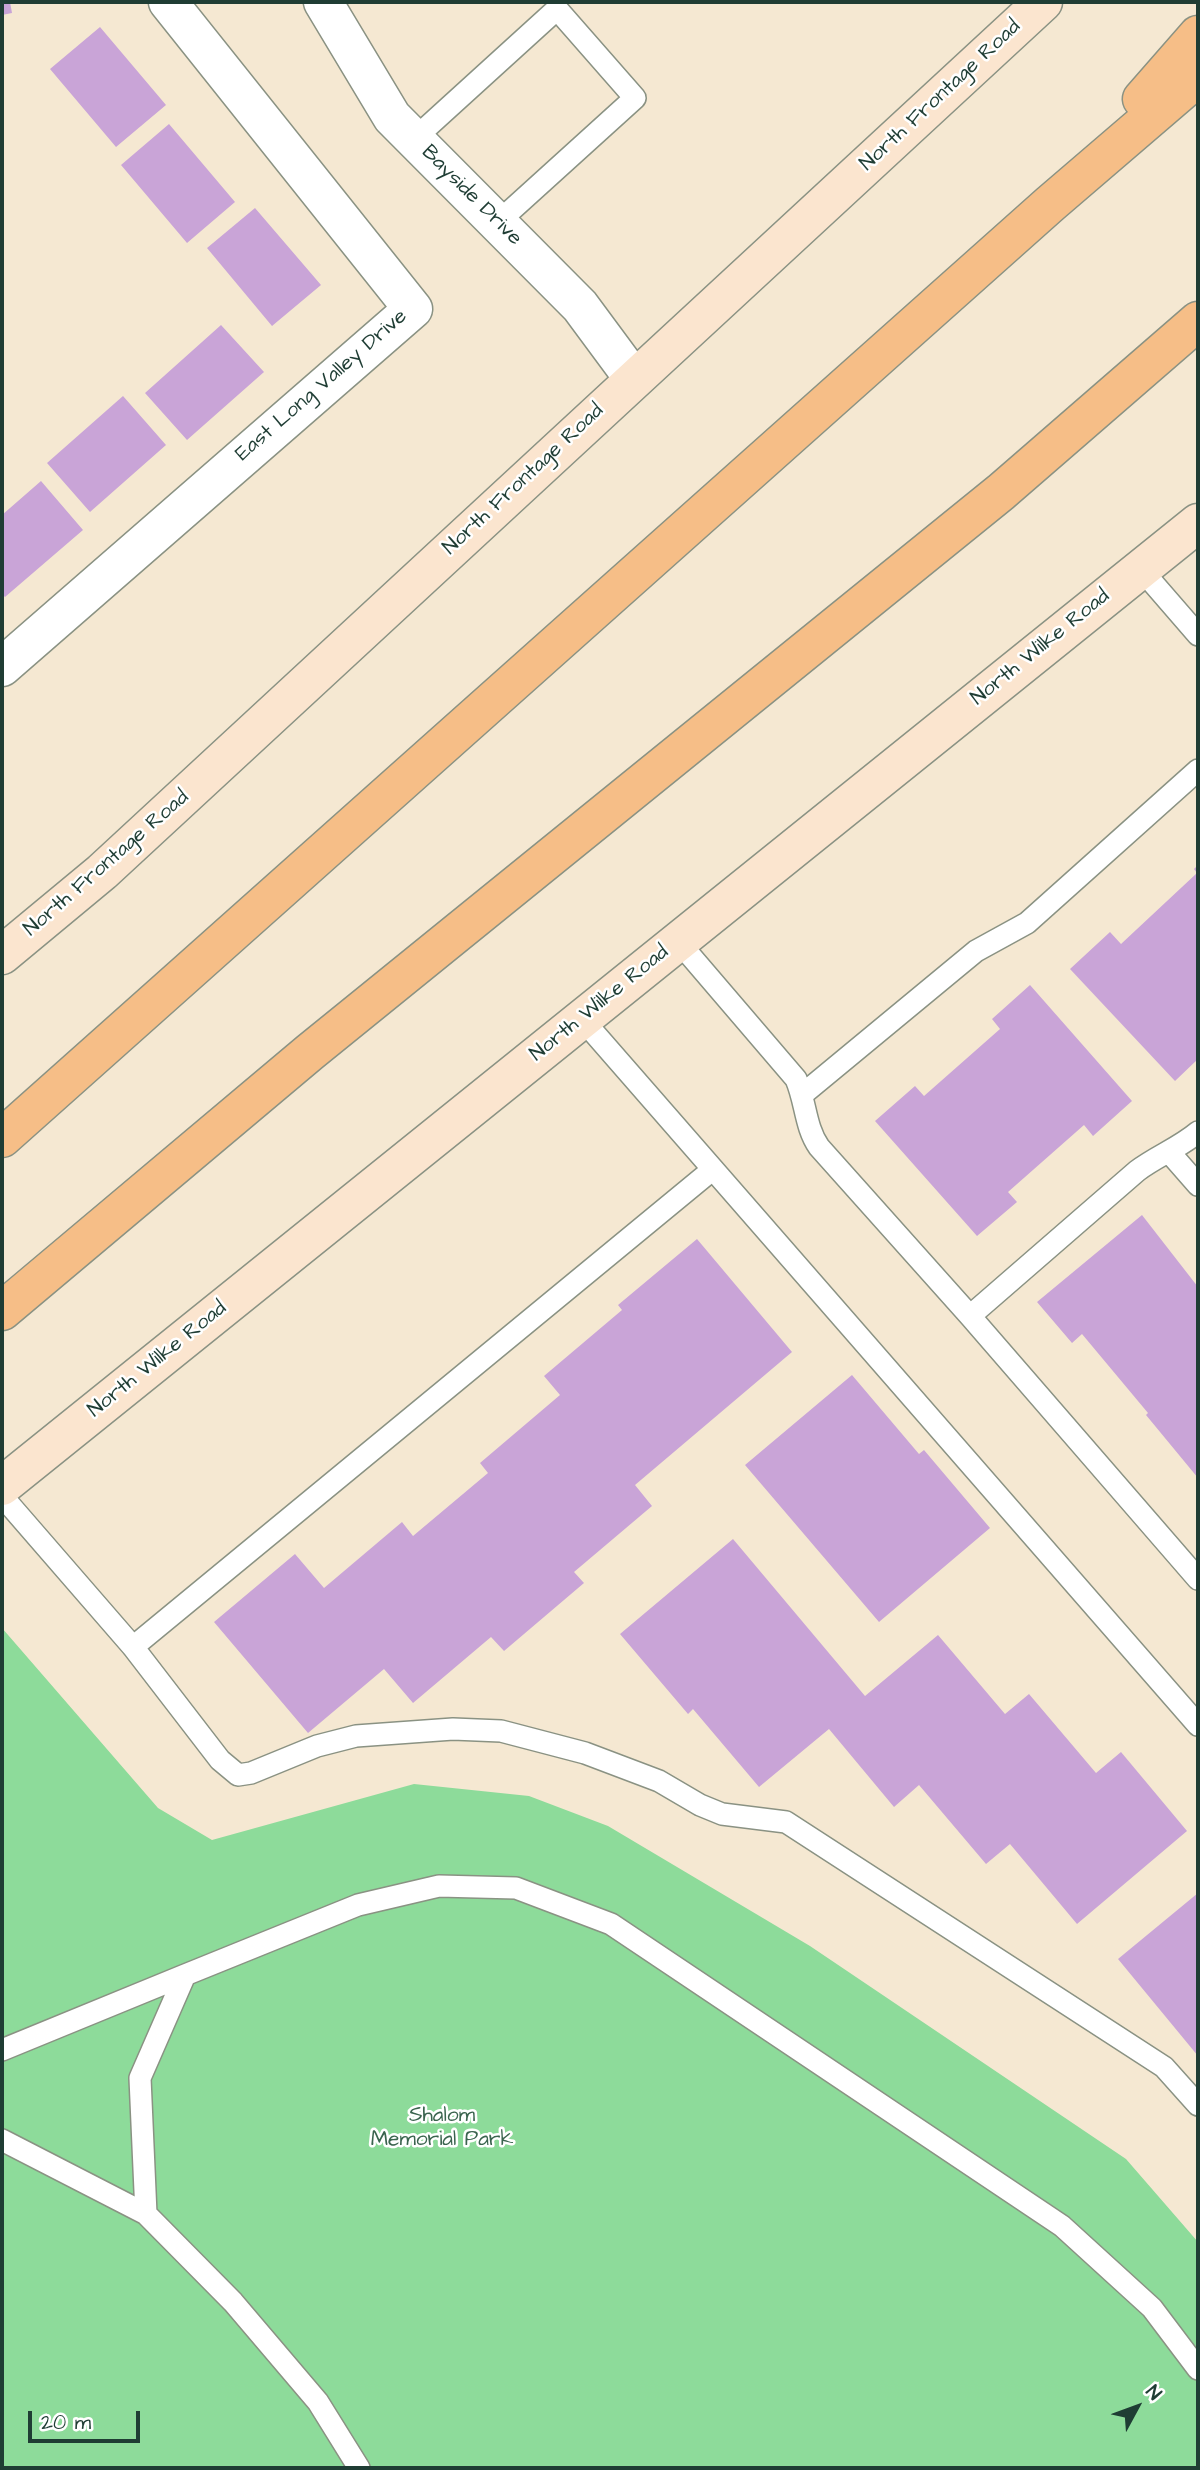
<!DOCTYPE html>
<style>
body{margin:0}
#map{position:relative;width:1200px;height:2470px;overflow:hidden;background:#f5e8d2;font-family:"Architects Daughter",sans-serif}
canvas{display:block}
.frame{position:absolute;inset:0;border:4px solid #1f3d34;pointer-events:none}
.north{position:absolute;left:1102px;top:2372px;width:70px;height:70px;-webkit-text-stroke:5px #fff;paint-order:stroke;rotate:49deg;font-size:19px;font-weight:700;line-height:28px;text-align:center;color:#1f3d34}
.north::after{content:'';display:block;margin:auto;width:24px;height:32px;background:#1f3d34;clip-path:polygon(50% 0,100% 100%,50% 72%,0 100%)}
.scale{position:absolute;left:28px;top:2411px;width:112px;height:32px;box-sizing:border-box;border:4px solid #1f3d34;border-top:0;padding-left:9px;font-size:21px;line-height:24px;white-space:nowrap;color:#1f3d34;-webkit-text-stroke:5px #fff;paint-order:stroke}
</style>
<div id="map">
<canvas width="1200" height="2470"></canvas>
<div class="frame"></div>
<div class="north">N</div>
<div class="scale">20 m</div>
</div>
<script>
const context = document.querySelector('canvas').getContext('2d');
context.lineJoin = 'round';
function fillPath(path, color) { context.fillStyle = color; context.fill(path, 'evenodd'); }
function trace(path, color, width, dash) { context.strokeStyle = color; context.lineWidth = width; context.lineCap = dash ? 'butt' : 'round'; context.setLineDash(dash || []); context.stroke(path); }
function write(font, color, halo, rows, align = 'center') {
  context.font = font + ' "Architects Daughter",sans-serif'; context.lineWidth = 5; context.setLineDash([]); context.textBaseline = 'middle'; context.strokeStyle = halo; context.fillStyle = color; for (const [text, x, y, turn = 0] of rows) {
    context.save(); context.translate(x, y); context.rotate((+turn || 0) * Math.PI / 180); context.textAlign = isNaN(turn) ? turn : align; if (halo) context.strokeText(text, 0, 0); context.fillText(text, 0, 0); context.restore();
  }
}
const green = new Path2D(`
 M2 1628 158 1808 212 1840 414 1784 529 1796 608 1826 810 1946 1126 2159 1198 2242V2468H2Z`);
const building = new Path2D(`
 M2 2H10L12 13 2 15Z
 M100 27 166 105 116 147 50 69Z
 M169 124 235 202 187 243 121 165Z
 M255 208 321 285 272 326 207 248Z
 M221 325 264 372 187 440 145 393Z
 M123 396 166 445 90 512 47 463Z
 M41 481 83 530 5 597 2 594V515Z
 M1198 865V1059L1175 1081 1070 969 1110 932 1121 944 1197 873 1194 869Z
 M1030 985 1132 1101 1093 1136 1084 1125 1008 1192 1017 1202 977 1236 875 1121 915 1086 924 1096 1000 1029 992 1019Z
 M1142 1215 1198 1287V1478L1146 1415 1148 1413 1082 1334 1072 1343 1037 1302Z
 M697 1239 792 1352 635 1485 652 1506 574 1572 584 1583 504 1651 491 1637 413 1703 384 1669 308 1733 214 1622 295 1554 324 1588 402 1522 413 1536 488 1473 480 1463 560 1395 544 1376 622 1310 618 1305Z
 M852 1375 919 1454 924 1450 990 1528 879 1622 745 1465Z
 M733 1539 865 1696 938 1635 1005 1714 1029 1694 1096 1773 1121 1752 1187 1831 1077 1924 1010 1844 986 1864 919 1785 894 1807 829 1729 759 1787 693 1709 688 1714 620 1634Z
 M1198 1893V2056L1118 1959Z`);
const lane = new Path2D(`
 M414 139 557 9 635 98 497 223
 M1140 568 1198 635
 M677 940 796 1079C806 1102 805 1127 819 1147L970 1316 1198 1579
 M582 1019 1198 1725
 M803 1094 976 951 1027 923 1198 770
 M1170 1153 1198 1185
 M970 1316 1137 1171C1157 1156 1179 1148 1198 1132
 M2 1496 133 1647 220 1760 238 1775 251 1773 317 1746 356 1736 453 1729 501 1731 585 1753 659 1781 700 1805 722 1814 786 1822 1164 2067 1198 2105
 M133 1647 712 1170
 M185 1975 358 1905 439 1886 516 1888 611 1924 1062 2226 1152 2308 1198 2369
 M2 2050 185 1975 140 2078 146 2214
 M2 2140 146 2214 233 2302 318 2402 359 2468`);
const street = new Path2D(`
 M323 2 392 117 580 306 634 379
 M2 667 413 309 168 2`);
const secondary = new Path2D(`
 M2 955 102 872 1043 2
 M2 1486 1198 523`);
const highway = new Path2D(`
 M1142 99 1198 35
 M2 1138 1050 204 1198 77
 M2 1311 310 1052 1001 492 1198 321`);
const streetNames = [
 ["North Frontage Road",941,96,-43],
 ["Bayside Drive",471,196,45],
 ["East Long Valley Drive",322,386,-41],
 ["North Frontage Road",524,480,-43],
 ["North Wilke Road",1041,648,-39],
 ["North Frontage Road",107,864,-41],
 ["North Wilke Road",600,1004,-39],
 ["North Wilke Road",158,1360,-39]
];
const parkNames = [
 ["Shalom",442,2117],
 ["Memorial Park",442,2141]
];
fillPath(green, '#8ddb9a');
fillPath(building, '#c9a4d7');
trace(lane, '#8a9283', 24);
trace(street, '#8a9283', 41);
trace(secondary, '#8a9283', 41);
trace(highway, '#8a9283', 41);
trace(lane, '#fff', 21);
trace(street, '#fff', 38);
trace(secondary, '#fbe5cf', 38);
trace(highway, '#f6be87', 38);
write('21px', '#1f3d34', '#fff', streetNames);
write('21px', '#3a644e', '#fff', parkNames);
</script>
